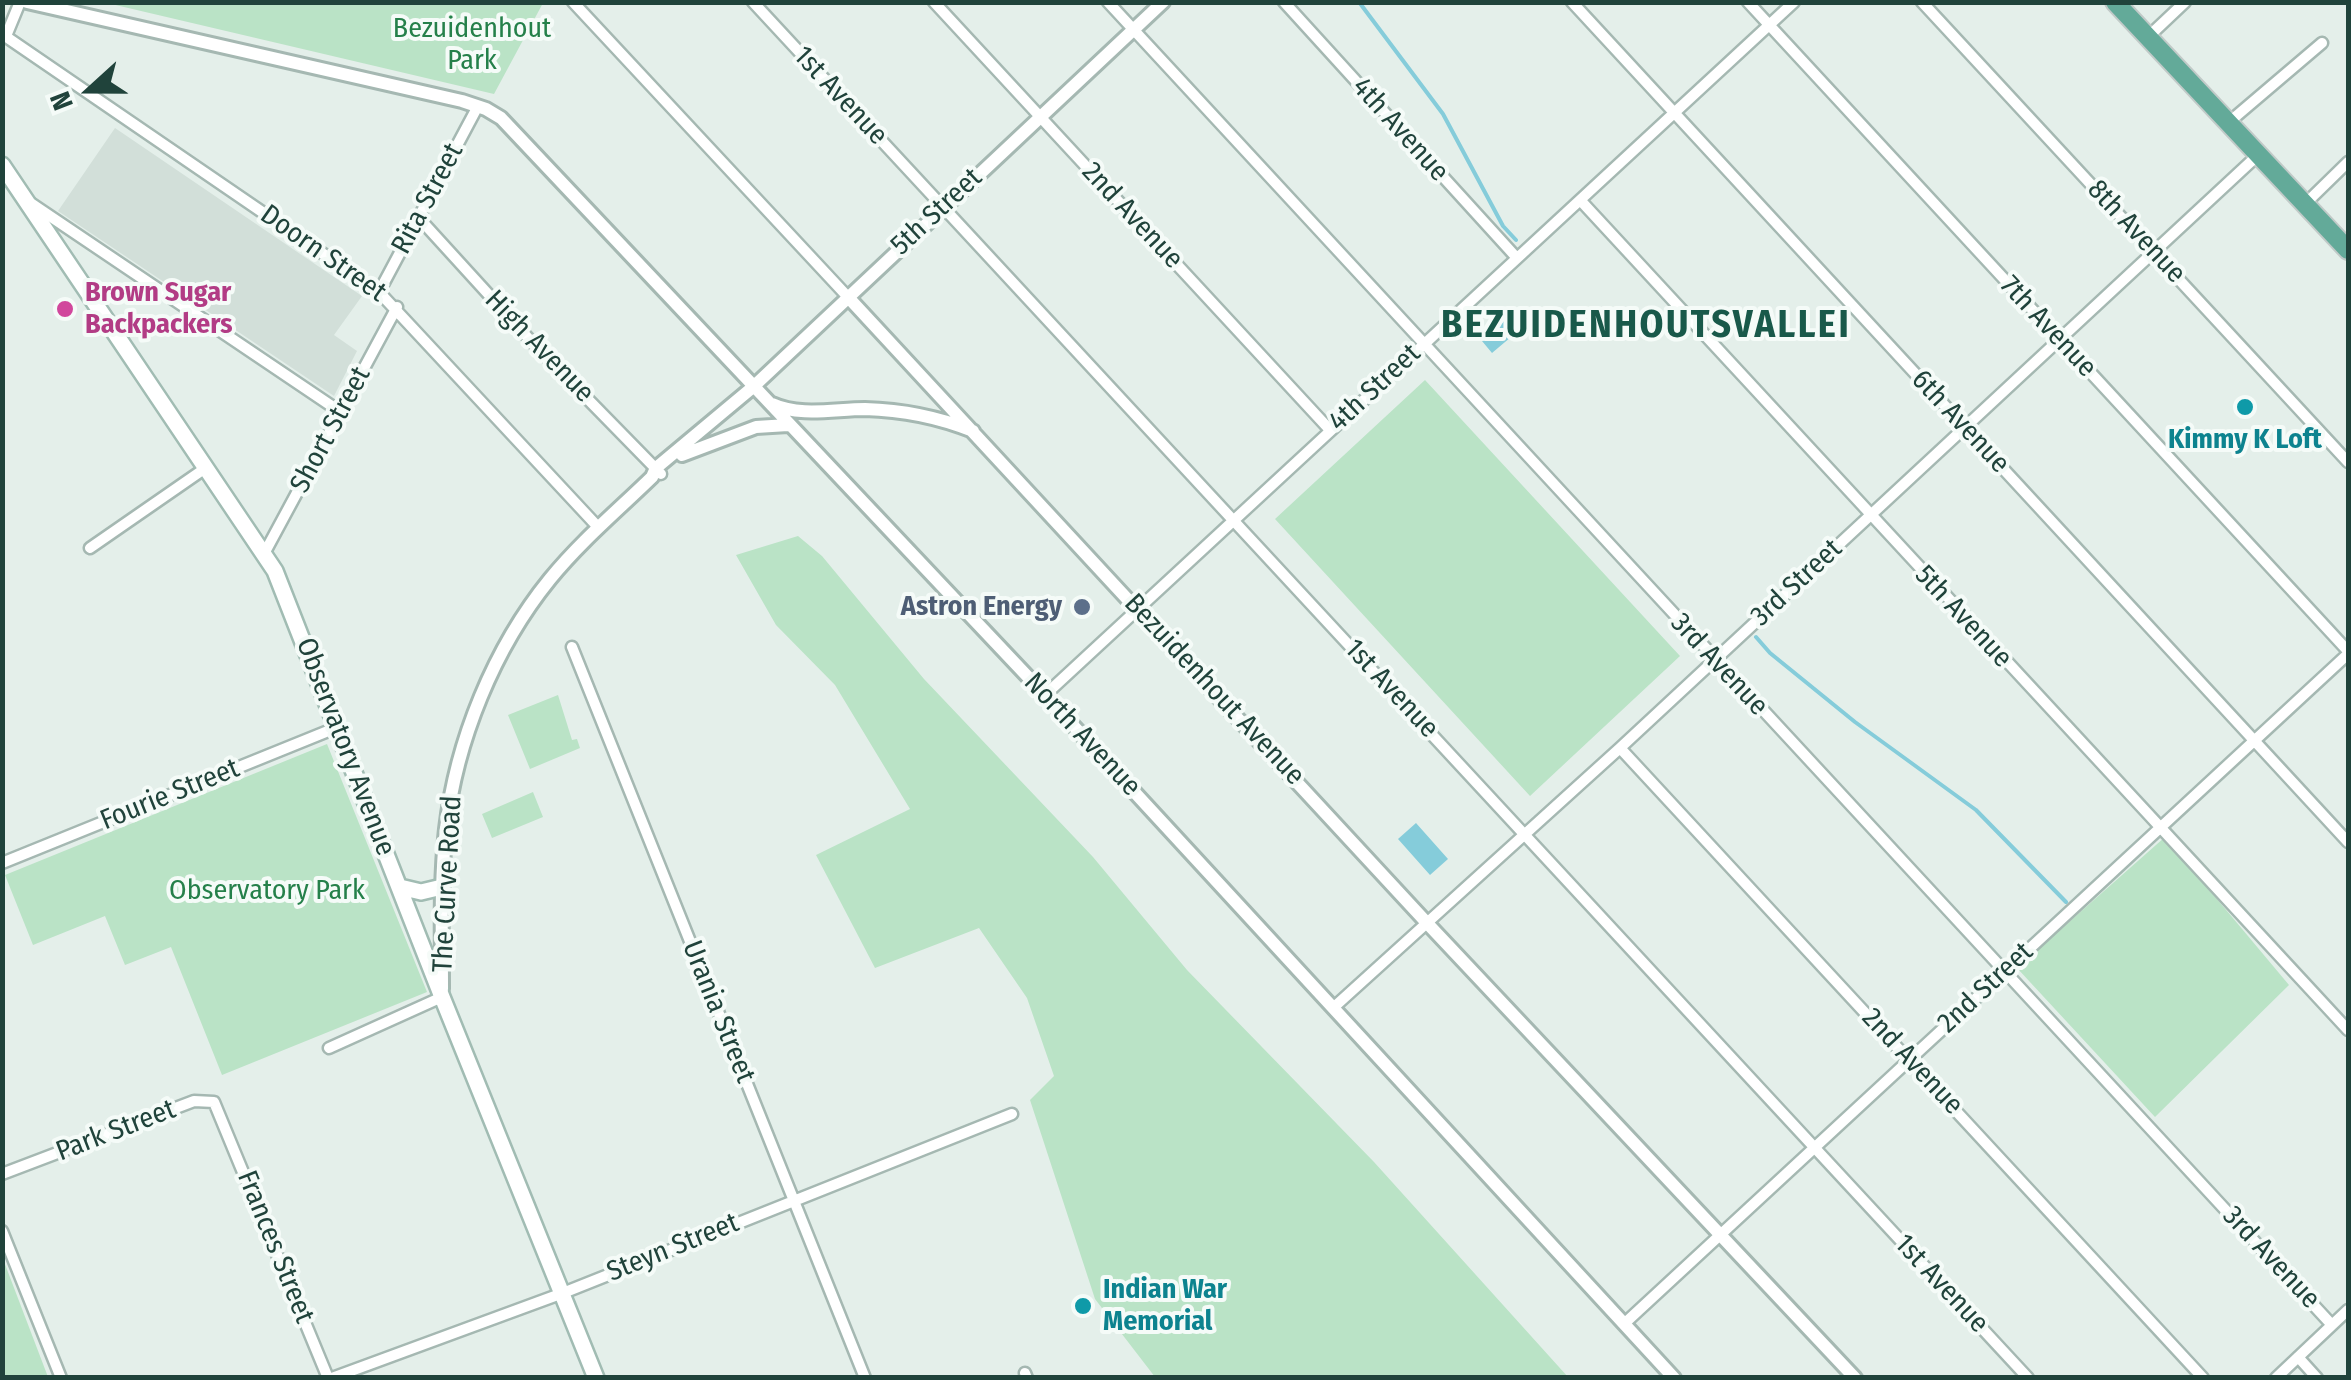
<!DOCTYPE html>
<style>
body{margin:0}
#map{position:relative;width:2351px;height:1380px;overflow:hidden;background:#e4efea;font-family:"Fira Sans Condensed",sans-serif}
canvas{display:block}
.frame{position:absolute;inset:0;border:5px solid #20433b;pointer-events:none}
.north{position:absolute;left:40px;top:40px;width:100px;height:100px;-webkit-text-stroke:8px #f5fbf8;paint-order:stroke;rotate:249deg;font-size:28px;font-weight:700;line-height:40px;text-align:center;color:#20433b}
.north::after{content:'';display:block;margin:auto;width:35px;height:45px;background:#20433b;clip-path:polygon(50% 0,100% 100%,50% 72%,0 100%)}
</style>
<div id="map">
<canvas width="2351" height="1380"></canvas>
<div class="frame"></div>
<div class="north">N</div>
</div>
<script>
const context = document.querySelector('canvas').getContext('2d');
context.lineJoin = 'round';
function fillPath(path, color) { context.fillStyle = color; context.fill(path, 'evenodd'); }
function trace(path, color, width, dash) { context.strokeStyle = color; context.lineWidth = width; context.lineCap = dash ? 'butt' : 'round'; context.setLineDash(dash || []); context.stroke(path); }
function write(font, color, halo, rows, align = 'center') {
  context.font = font + ' "Fira Sans Condensed",sans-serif'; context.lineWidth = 8; context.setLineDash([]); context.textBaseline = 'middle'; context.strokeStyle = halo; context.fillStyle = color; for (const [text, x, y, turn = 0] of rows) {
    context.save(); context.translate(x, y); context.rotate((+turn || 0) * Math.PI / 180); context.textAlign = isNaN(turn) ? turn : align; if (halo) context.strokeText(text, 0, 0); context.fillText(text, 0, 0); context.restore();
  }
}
const built = new Path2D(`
 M115 128 362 296 334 335 357 351 334 396 58 211Z`);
const green = new Path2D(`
 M107 3 543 2V3L494 94Z
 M1425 380 1680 656 1530 796 1275 519Z
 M798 536 822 556 924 679 1093 857 1187 970 1374 1162 1568 1377H1155L1095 1299 1030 1100 1054 1076 1027 998 979 928 875 968 816 855 910 809 835 685 776 625 736 555Z
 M558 695 572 740 577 739 580 748 530 769 508 715Z
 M327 744 427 992 222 1075 171 947 125 965 105 916 33 945 5 875Z
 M533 792 543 817 492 838 482 814Z
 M2165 837 2289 985 2155 1117 2017 968Z
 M2 1259H3L48 1377H3Z`);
const water = new Path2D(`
 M1513 313 1524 326 1492 353 1482 341Z
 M1416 823 1448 859 1430 875 1398 839Z`);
const stream = new Path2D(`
 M1359 2 1443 114 1503 226 1516 240
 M1756 637 1770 653 1855 722 1976 810 2066 902`);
const minor = new Path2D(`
 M573 2 847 296
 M753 2 2028 1378
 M934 2 1330 430
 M1108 2 2332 1325
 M1284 2 1516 257
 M1572 2 2348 842
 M1748 2 2348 651
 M1922 2 2348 462
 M2 34 379 292 598 527
 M6 36 20 2
 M2148 37 2185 2
 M2228 123 2322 43
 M1581 201 2348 1030
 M32 204 342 413
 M2304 205 2348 162
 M418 217 530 340 661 474
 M379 292 478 106
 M90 548 207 467
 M265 552 397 307
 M572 647 865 1378
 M1045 695 1794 2
 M1620 748 2203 1378
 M2 863 338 727
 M1333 1008 1620 748 2258 155
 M329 1048 442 997
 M2 1174 194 1101 214 1102 328 1378
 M2 1231 61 1378
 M1625 1323 2348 654
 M2298 1357 2317 1378
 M1025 1373 1027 1378
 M332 1378 563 1293 1012 1114
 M2276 1378 2348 1310`);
const tertiary = new Path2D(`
 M27 2 462 101 486 109 501 118 1045 695 1674 1378
 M847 296 1427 923 1855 1378
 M772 404C800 417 835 409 865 409 903 410 938 417 973 431
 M682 455 756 427 788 425
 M442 989C442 936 440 882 446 829 456 741 494 648 550 579 581 541 617 511 652 477L656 468 753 387 1163 2`);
const secondary = new Path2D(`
 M2 165 275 571 442 997 596 1378
 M400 887 421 892 442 887`);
const primary = new Path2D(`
 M2115 2 2348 250`);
const markers = [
 [65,309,10,"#d1479c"],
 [2245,407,10,"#0f9aa8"],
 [1082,607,10,"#5c6f8a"],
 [1083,1306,10,"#0f9aa8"]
];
const parkNames = [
 ["Bezuidenhout",472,29],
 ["Park",472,61],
 ["Observatory Park",267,891]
];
const streetNames = [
 ["1st Avenue",840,96,47],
 ["4th Avenue",1400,130,48],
 ["Rita Street",428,199,-62],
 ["5th Street",937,212,-43],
 ["2nd Avenue",1132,216,47],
 ["8th Avenue",2136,232,47],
 ["Doorn Street",323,254,35],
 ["7th Avenue",2048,327,47],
 ["High Avenue",539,347,46],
 ["4th Street",1375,388,-43],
 ["6th Avenue",1960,422,47],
 ["Short Street",331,430,-62],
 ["3rd Street",1797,583,-43],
 ["5th Avenue",1963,617,47],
 ["3rd Avenue",1719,665,47],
 ["1st Avenue",1391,689,47],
 ["Bezuidenhout Avenue",1214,690,47],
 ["North Avenue",1082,735,47],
 ["Observatory Avenue",345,747,69],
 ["Fourie Street",170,795,-22],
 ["The Curve Road",448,884,-87],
 ["2nd Street",1986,988,-43],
 ["Urania Street",718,1012,68],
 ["2nd Avenue",1912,1062,47],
 ["Park Street",116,1131,-21],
 ["Frances Street",275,1247,68],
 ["Steyn Street",673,1248,-22],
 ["3rd Avenue",2271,1258,47],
 ["1st Avenue",1941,1284,47]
];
const hotelNames = [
 ["Brown Sugar",85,293],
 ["Backpackers",85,325]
];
const cultureNames = [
 ["Kimmy K Loft",2245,440],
 ["Indian War",1103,1290,"left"],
 ["Memorial",1103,1322,"left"]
];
const serviceNames = [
 ["Astron Energy",1062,607]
];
const districtNames = [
 ["BEZUIDENHOUTSVALLEI",1646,326]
];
fillPath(built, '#d2dfd9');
fillPath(green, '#bae3c6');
fillPath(water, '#85ccda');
trace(stream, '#85ccda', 4);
trace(minor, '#a5b8b2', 15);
trace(tertiary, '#a5b8b2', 18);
trace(secondary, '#a1bcb3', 20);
trace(primary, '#c1cac8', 22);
trace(minor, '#fff', 10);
trace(tertiary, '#fff', 12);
trace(secondary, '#fff', 15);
trace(primary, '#63aa99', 18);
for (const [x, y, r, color] of markers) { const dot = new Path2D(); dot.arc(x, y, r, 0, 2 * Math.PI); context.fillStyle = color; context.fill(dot); trace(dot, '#f5fbf8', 4); }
write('28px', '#25804a', '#f5fbf8', parkNames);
write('28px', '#20433b', '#f5fbf8', streetNames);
write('bold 28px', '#b23c85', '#f5fbf8', hotelNames, 'left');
write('bold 28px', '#0d838f', '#f5fbf8', cultureNames);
write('bold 28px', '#4e5e75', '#f5fbf8', serviceNames, 'right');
context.letterSpacing = '2.5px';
write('bold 38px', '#19594a', '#f5fbf8', districtNames);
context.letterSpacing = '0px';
</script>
